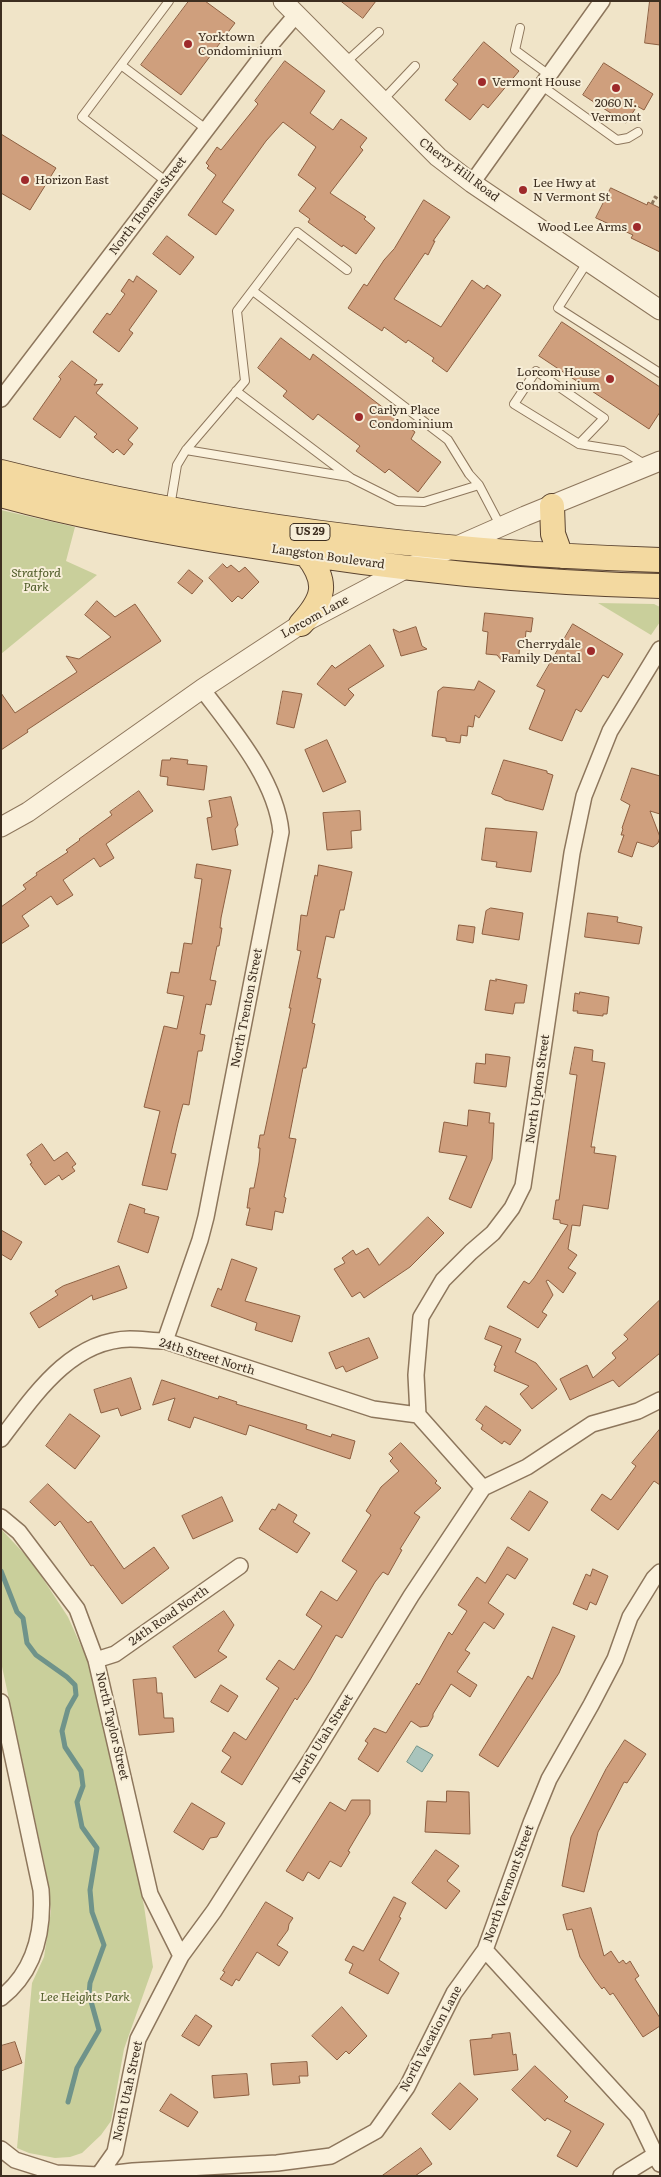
<!DOCTYPE html>
<style>
body{margin:0}
#map{position:relative;width:661px;height:2177px;overflow:hidden;background:#f0e4c8;font-family:Literata,serif}
canvas{display:block}
.frame{position:absolute;inset:0;border:2px solid #3d2e20;pointer-events:none}
</style>
<div id="map">
<canvas width="661" height="2177"></canvas>
<div class="frame"></div>
</div>
<script>
const context = document.querySelector('canvas').getContext('2d');
context.lineJoin = 'round';
function fillPath(path, color) { context.fillStyle = color; context.fill(path, 'evenodd'); }
function trace(path, color, width, dash) { context.strokeStyle = color; context.lineWidth = width; context.lineCap = dash ? 'butt' : 'round'; context.setLineDash(dash || []); context.stroke(path); }
function write(font, color, halo, rows, align = 'center') {
  context.font = font + ' Literata,serif'; context.lineWidth = 4; context.setLineDash([]); context.textBaseline = 'middle'; context.strokeStyle = halo; context.fillStyle = color; for (const [text, x, y, turn = 0] of rows) {
    context.save(); context.translate(x, y); context.rotate((+turn || 0) * Math.PI / 180); context.textAlign = isNaN(turn) ? turn : align; if (halo) context.strokeText(text, 0, 0); context.fillText(text, 0, 0); context.restore();
  }
}
const green = new Path2D(`
 M1 510 75 527 66 561 97 575 1 654Z
 M598 603 654 604 660 607V622L651 635Z
 M1 1529 32 1562 68 1617 91 1668 144 1906 153 1967 124 2049 111 2121 101 2135 82 2153 70 2157 55 2158 29 2153 17 2148 32 1983 44 1957 51 1911 45 1866 1 1662Z`);
const water = new Path2D(`
 M417 1746 433 1755 422 1772 407 1762Z`);
const stream = new Path2D(`
 M1 1571 17 1612 23 1618 27 1643 36 1655 67 1677 75 1685 76 1695 68 1709 62 1731 65 1747 81 1771 83 1786 77 1802 82 1827 97 1848 90 1890 92 1912 104 1945 90 1983 89 1994 99 2030 77 2068 68 2102`);
const building = new Path2D(`
 M189 1H205L235 23 181 95 141 65Z
 M341 1H376L363 18Z
 M650 1H660V45L645 43Z
 M484 42 519 71 488 108 483 104 470 120 445 100 458 84 453 80Z
 M285 61 325 91 310 113 333 130 341 119 367 138 360 147 363 150 330 193 366 217 364 219 375 228 356 254 343 245 342 247 308 222 310 219 299 211 316 188 298 175 316 147 283 122 266 141 222 202 234 210 216 235 188 215 216 175 207 168 209 166 206 163 217 147 221 150 258 104 255 101Z
 M604 63 653 94 644 110 637 106 626 123 583 95Z
 M1 134 56 168 30 210 1 193Z
 M611 188 647 205 648 202 660 208V252L631 238 633 235 596 218Z
 M424 200 450 217 433 241H435L428 255 425 253 394 299 441 327 472 280 484 289 487 285 501 295 447 372 432 361 434 358 408 340 406 343 384 327 382 331 348 308 364 284 367 286 384 260 394 249Z
 M167 236 194 257 180 275 153 254Z
 M137 276 157 291 129 330 133 333 119 352 93 332 107 313 110 315 125 294 121 291 129 279 133 282Z
 M562 322 660 387V412L649 429 539 356Z
 M281 338 310 360 313 354 415 432 411 439 441 462 418 492 389 469 385 473 356 451 360 446 318 414 313 420 283 396 287 391 258 368Z
 M72 361 97 380 94 385 103 384 96 393 138 428 128 440 133 444 124 455 117 449 113 453 94 437 97 434 75 416 60 438 33 419 61 379 59 377Z
 M223 564 227 568 231 565 239 572 245 567 259 582 242 599 238 596 232 602 209 578Z
 M189 570 203 581 192 594 178 583Z
 M97 601 115 617 135 604 161 641 27 730 28 732 1 750V693L15 713 77 672 66 656 79 659 111 637 85 615Z
 M485 613 533 618 531 632 526 631 525 642H520L519 655 511 662H503L497 655 486 654 488 632 483 631Z
 M573 624 623 654 608 678 603 675 581 712 576 709 562 741 529 729 545 690 537 686Z
 M416 627 422 646 427 649 401 656 393 629 399 632Z
 M370 645 384 666 348 689 354 695 345 706 317 684 332 665 335 668Z
 M479 681 495 691 479 718 475 715 473 727 468 726 467 736 461 735 460 743 446 741V738L432 736 438 691 443 687 474 690Z
 M283 691 302 694 294 728 277 724Z
 M327 740 346 782 323 792 305 750Z
 M171 758 188 760 187 764 207 766 204 790 167 785 168 777 160 776 162 760H170Z
 M504 760 547 771V773L553 775 543 810 505 800 501 797 492 794Z
 M632 768 660 776V814L650 811 660 837 658 843 653 847 637 842 632 857 618 852 624 835H621L623 829 622 828 630 805 621 800Z
 M139 791 153 811 106 844 114 858 100 867 94 858 63 880 73 895 57 905 51 896 22 916 29 926 1 944V907L26 889 23 885 37 875 36 873 68 852 66 850 80 840 79 839 112 815 110 812Z
 M231 797 238 825 235 829 238 845 212 850 207 818 212 817 209 801Z
 M360 811 361 830 351 831 352 848 327 850 323 813Z
 M486 828 537 832 531 872 496 867 497 862 482 860Z
 M197 864 231 870 221 918 220 928H222L219 946H217L210 980 216 981 211 1005 206 1004 200 1034 205 1035 202 1051H198L189 1105 183 1104 178 1123 171 1153 176 1154 167 1190 142 1185 160 1111 144 1107 164 1026 177 1029 184 996 167 993 171 972 179 973 184 943 192 944 202 879 195 878Z
 M319 865 352 872 344 910H340L334 938 326 936 317 978 321 979 312 1023 315 1024 306 1068H303L289 1138 296 1139 284 1197 286 1198 283 1213 275 1211 272 1230 246 1225 250 1208H247L250 1188H254L259 1162 260 1148H258L260 1135H264L291 1008H289L301 951 297 950 301 915 307 916 315 875 317 876Z
 M491 908 523 913 519 940 482 934 486 911Z
 M588 913 618 917 617 922 642 927 639 944 585 937Z
 M459 925 475 927 473 943 457 940Z
 M496 979 527 985 524 1003H515L513 1014 485 1010 490 980 496 981Z
 M580 992 609 997 607 1014H603V1016L577 1013 578 1011H573L575 993 579 994Z
 M575 1047 593 1050 592 1061 605 1063 591 1147H595L594 1153 616 1156 608 1209 583 1205 580 1226 572 1225 568 1249 577 1255 568 1268 576 1273 563 1293 548 1280 546 1281 553 1295 542 1312 547 1315 538 1328 507 1307 524 1281 529 1284 534 1278 568 1225 560 1223V1220L553 1219 556 1200H559L577 1075 570 1074Z
 M486 1054 510 1057 506 1087 474 1083 476 1063 485 1064Z
 M469 1110 490 1113 489 1123H494L492 1159 471 1208 449 1199 467 1156 439 1152 444 1122 467 1126Z
 M42 1144 54 1161 67 1152 76 1164 72 1167 75 1171 62 1180 59 1175 45 1185 30 1164 32 1163 27 1155Z
 M130 1204 145 1209 144 1213 159 1217 148 1253 118 1242Z
 M428 1217 444 1233 410 1267 364 1298 360 1292 352 1297 334 1269 345 1263 342 1258 353 1250 356 1255 368 1248 379 1265Z
 M1 1230 22 1242 11 1260 1 1254Z
 M232 1259 257 1268 245 1301 300 1316 292 1342 255 1330 257 1323 211 1306 218 1288 221 1290Z
 M119 1266 127 1288 93 1300 92 1295 39 1328 30 1313 58 1295 55 1291 63 1286Z
 M660 1300V1353L619 1387 613 1380 570 1400 560 1379 587 1365 593 1378 616 1358 612 1353 628 1339 624 1335Z
 M490 1326 521 1339 515 1352 536 1363 557 1389 532 1409 520 1394 529 1386 494 1371 496 1366 494 1365 502 1346 485 1339Z
 M369 1338 378 1358 346 1372 343 1366 336 1369 329 1353Z
 M131 1378 141 1409 121 1416 118 1408 101 1413 94 1390Z
 M162 1380 218 1399 219 1396 237 1402 236 1404 307 1425 306 1429 331 1437 332 1434 355 1441 350 1459 249 1425 246 1435 194 1417 190 1428 168 1420 175 1398 153 1405Z
 M486 1406 521 1430 510 1445 504 1441 502 1444 481 1429 483 1425 476 1420Z
 M70 1414 100 1436 75 1469 46 1446Z
 M660 1429V1485L654 1481 618 1530 591 1510 602 1494 611 1500 636 1466 632 1463Z
 M401 1443 437 1481 435 1483 441 1488 414 1513 420 1517 400 1549 402 1550 388 1575 383 1572 375 1582 342 1638 336 1635 310 1680 297 1700 295 1698 242 1785 221 1772 231 1757 222 1751 234 1732 246 1740 279 1688 266 1679 279 1660 294 1670 322 1626 306 1615 321 1591 337 1601 357 1571 342 1561 371 1515 366 1511 381 1487 399 1471 390 1461 393 1458 389 1454Z
 M48 1484 88 1523 91 1521 124 1569 154 1547 169 1568 122 1604 93 1565 91 1566 60 1521 55 1526 30 1502Z
 M530 1491 548 1502 529 1531 511 1519Z
 M222 1497 233 1521 193 1539 182 1516Z
 M279 1504 297 1515 293 1522 310 1533 297 1553 259 1529 272 1509 275 1510Z
 M508 1547 528 1559 515 1579 507 1574 488 1603 504 1614 494 1629 484 1622 465 1650 470 1653 457 1672 477 1685 470 1697 451 1684 433 1714V1717L428 1726 420 1727 411 1721 378 1772 358 1759 368 1743 365 1741 374 1728 386 1733 417 1683 419 1685 449 1632 452 1635 467 1611 458 1605 477 1577 485 1583Z
 M593 1569 608 1576 596 1605 590 1602 587 1610 573 1604 586 1574 590 1576Z
 M224 1611 234 1625 218 1651 227 1657 195 1678 173 1647Z
 M553 1627 575 1636 559 1673 498 1767 479 1755 528 1676 532 1679Z
 M156 1678 157 1693H162L164 1718H173L174 1732 139 1735 133 1680Z
 M221 1685 238 1696 228 1712 211 1702Z
 M625 1740 646 1754 627 1783 624 1782 598 1832 584 1892 562 1886 571 1837 606 1769Z
 M447 1791 469 1792 470 1834 425 1832 427 1801 446 1802Z
 M352 1800H370V1814L348 1851 350 1852 341 1867 330 1861 319 1879 308 1872 303 1881 286 1871 330 1802 345 1811Z
 M192 1803 225 1823 217 1837 210 1838 203 1850 174 1832Z
 M436 1850 459 1866 447 1881 460 1891 446 1909 412 1883Z
 M394 1897 406 1903 399 1917 401 1918 379 1960 399 1973 388 1994 349 1973 353 1964 345 1960 353 1946 363 1951Z
 M266 1902 293 1918 289 1924 288 1930 277 1945 288 1952 279 1966 257 1952 239 1981 236 1979 232 1986 220 1979 225 1972 223 1971Z
 M591 1908 604 1956 611 1951 619 1963 623 1960 626 1964 630 1961 639 1976 635 1979 660 2018V2026L643 2037 613 1993 610 1995 604 1987 602 1989 595 1980 580 1957 572 1929 567 1930 563 1915Z
 M342 2007 367 2036 349 2054 346 2051 337 2060 312 2036Z
 M196 2015 212 2026 199 2046 182 2036Z
 M510 2033 513 2055 516 2054 518 2070 474 2075 470 2040 492 2038V2035Z
 M15 2042 22 2063 1 2071V2046Z
 M307 2062 308 2076H299L300 2083 273 2085 271 2064Z
 M535 2066 568 2097 564 2101 604 2124 577 2167 557 2156 571 2131 547 2118 545 2121 512 2090Z
 M247 2074 249 2095 214 2098 212 2076Z
 M460 2083 478 2099 450 2130 432 2114Z
 M171 2094 198 2112 188 2127 160 2111Z
 M421 2148 432 2164 415 2176H382Z`);
const path = new Path2D(`
 M652 204 655 197 660 200`);
const service = new Path2D(`
 M520 28 515 50 549 75
 M345 63 379 32
 M121 65 206 129
 M542 86 617 140 628 138 638 132
 M382 101 415 66
 M167 182 82 117 169 1
 M588 261 558 308 660 373
 M253 291 448 440 469 474 479 485 501 527
 M236 391 351 478 397 501 424 502 479 485
 M579 444 604 418 536 371 514 404 579 444 623 451 646 465
 M186 450 349 477
 M170 507 177 465 186 450 245 381 237 311 297 232 347 270`);
const minor = new Path2D(`
 M472 183 602 1
 M1 399 273 42 296 15
 M165 1341 200 1240 206 1217 281 832C276 780 233 730 202 689
 M1 1439C34 1396 70 1340 130 1339 142 1339 153 1341 165 1341L373 1409 418 1415
 M483 1488 418 1415 416 1375 421 1317 443 1280 471 1252 493 1233 512 1208 523 1186 572 853 584 796 610 731 660 649
 M1 1517 19 1532 77 1609 96 1660 150 1894 181 1956
 M660 1572 654 1578 630 1617 615 1659 591 1705 549 1779 531 1823 485 1950 637 2116 660 2164
 M96 1660 115 1654 240 1566
 M1 1702 41 1890C44 1932 35 1971 1 1998
 M1 2149 15 2160 56 2173 99 2175 133 2171 277 2163 331 2156 376 2131 407 2087 454 1993 485 1950
 M98 2176 115 2152 138 2039 181 1956 214 1911 313 1756 411 1596 483 1488 527 1467 592 1424 638 1411 660 1400
 M621 2176 655 2155`);
const tertiary = new Path2D(`
 M283 1 438 157 472 183 660 310
 M1 827 28 812 202 689 301 624 407 568 525 516 660 461`);
const primary = new Path2D(`
 M1 472C217 527 438 553 660 560
 M1 495C84 518 169 533 253 546 388 568 523 583 660 586
 M552 506 553 534 561 556
 M301 624C324 599 329 583 307 555`);
const markers = [
 [188,44,5,"#9e2a2b"],
 [482,82,5,"#9e2a2b"],
 [616,88,5,"#9e2a2b"],
 [25,180,5,"#9e2a2b"],
 [523,190,5,"#9e2a2b"],
 [637,227,5,"#9e2a2b"],
 [610,379,5,"#9e2a2b"],
 [359,417,5,"#9e2a2b"],
 [591,651,5,"#9e2a2b"]
];
const shields = [
 [310,532,40]
];
const shieldNames = [
 ["US 29",310,532]
];
const poiNames = [
 ["Yorktown",198,37],
 ["Condominium",198,51],
 ["Vermont House",492,82],
 ["2060 N.",616,103,"center"],
 ["Vermont",616,117,"center"],
 ["Horizon East",35,180],
 ["Lee Hwy at",533,183],
 ["N Vermont St",533,197],
 ["Wood Lee Arms",627,227,"right"],
 ["Lorcom House",600,372,"right"],
 ["Condominium",600,386,"right"],
 ["Carlyn Place",369,410],
 ["Condominium",369,424],
 ["Cherrydale",581,644,"right"],
 ["Family Dental",581,658,"right"]
];
const streetNames = [
 ["Cherry Hill Road",459,170,37],
 ["North Thomas Street",148,206,-53],
 ["Langston Boulevard",328,557,8],
 ["Lorcom Lane",315,617,-29],
 ["North Trenton Street",247,1008,-79],
 ["North Upton Street",538,1089,-82],
 ["24th Street North",207,1357,17],
 ["24th Road North",169,1616,-35],
 ["North Taylor Street",112,1726,77],
 ["North Utah Street",323,1739,-58],
 ["North Vermont Street",509,1884,-70],
 ["North Vacation Lane",431,2039,-62],
 ["North Utah Street",128,2091,-78]
];
const parkNames = [
 ["Stratford",36,573],
 ["Park",36,587],
 ["Lee Heights Park",85,1997]
];
fillPath(green, '#c9cf9b');
fillPath(water, '#a9c4bc');
trace(water, '#6f938a', 1);
trace(stream, '#6f938a', 5);
fillPath(building, '#cf9f7d');
trace(building, '#8d5f41', 1);
trace(service, '#8d765c', 10);
trace(minor, '#8d765c', 18);
trace(tertiary, '#8d765c', 21);
trace(primary, '#5b4430', 26);
trace(path, '#8d765c', 3, [4, 2.5]);
trace(service, '#faf1dc', 8);
trace(minor, '#faf1dc', 15);
trace(tertiary, '#faf1dc', 19);
trace(primary, '#f3d9a0', 24);
for (const [x, y, r, color] of markers) { const dot = new Path2D(); dot.arc(x, y, r, 0, 2 * Math.PI); context.fillStyle = color; context.fill(dot); trace(dot, '#f7eed8', 2); }
for (const [x, y, w] of shields) { const box = new Path2D(); box.roundRect(x - w / 2, y - 8.5, w, 17, 4); context.fillStyle = '#f7eed8'; context.fill(box); trace(box, '#3d2e20', 1); }
write('bold 11px', '#3d2e20', null, shieldNames);
write('12px', '#3d2e20', '#f7eed8', poiNames, 'left');
write('12px', '#3d2e20', '#f7eed8', streetNames);
write('italic 12px', '#4d5a26', '#f7eed8', parkNames);
</script>
